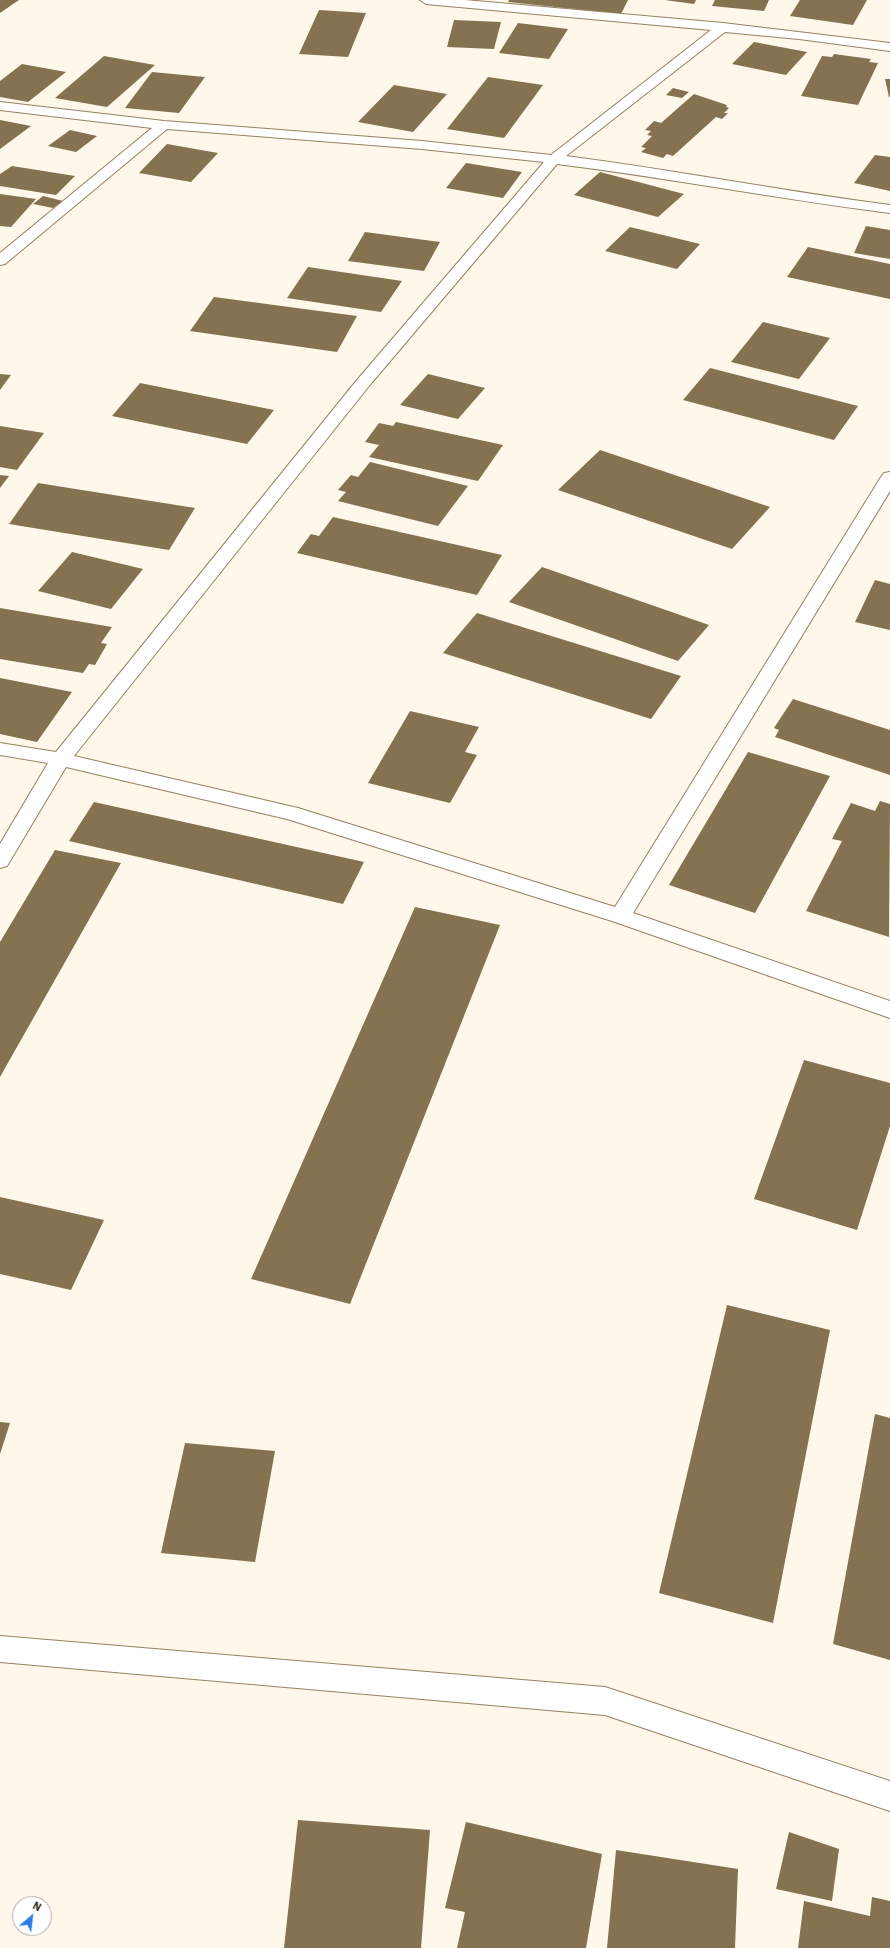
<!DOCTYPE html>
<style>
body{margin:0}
#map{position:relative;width:890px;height:1948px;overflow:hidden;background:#fff7e9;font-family:"IBM Plex Sans",sans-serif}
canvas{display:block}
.north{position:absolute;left:12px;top:1896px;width:40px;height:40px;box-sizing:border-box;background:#fff;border:1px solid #aeaba6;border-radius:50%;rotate:28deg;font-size:11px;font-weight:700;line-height:16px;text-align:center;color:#342d20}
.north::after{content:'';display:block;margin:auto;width:14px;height:18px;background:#2c7be6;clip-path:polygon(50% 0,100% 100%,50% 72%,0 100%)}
</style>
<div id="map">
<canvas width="890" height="1948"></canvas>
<div class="north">N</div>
</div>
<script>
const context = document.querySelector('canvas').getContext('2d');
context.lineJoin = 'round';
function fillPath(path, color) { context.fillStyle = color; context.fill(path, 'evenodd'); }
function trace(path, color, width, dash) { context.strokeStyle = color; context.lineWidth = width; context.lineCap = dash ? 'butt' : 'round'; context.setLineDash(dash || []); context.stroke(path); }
const building = new Path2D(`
 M0 0H19L0 13Z
 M509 0H628L621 14 508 2Z
 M665 0H696L694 4Z
 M715 0H769L764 11 712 6Z
 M800 0H867L853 25 790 16Z
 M319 10 366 13 348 57 299 54Z
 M454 20 501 22 494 49 447 47Z
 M518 23 568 29 549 59 499 53Z
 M754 42 807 52 786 75 732 64Z
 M834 54 871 59 869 62 878 63 858 105 801 96 822 56 832 57Z
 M104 56 155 65 107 107 55 98Z
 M22 64 66 72 28 102 0 97V81Z
 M152 72 205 77 179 113 125 108Z
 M488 77 543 85 504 138 447 129Z
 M885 79H890V97H889Z
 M394 85 447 94 413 132 358 122Z
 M673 88 689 92 682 98 666 95Z
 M694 94 727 105 726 107 729 108 724 113H728L722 119 716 117 673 156 667 154 663 158 641 152 646 148 641 147 652 136 647 135 651 131 645 130 654 121 661 123Z
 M0 120 31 126 0 149Z
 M70 130 97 136 76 152 48 146Z
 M167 144 218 153 191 182 139 173Z
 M875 155 890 157V191L854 183Z
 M466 163 522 172 503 198 446 188Z
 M12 166 75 176 56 195 0 186V174Z
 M600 172 684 194 658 217 574 195Z
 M0 194 36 199 11 227 0 226Z
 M43 196 63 201 53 208 33 204Z
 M866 226 890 230V259L854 253Z
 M630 227 700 244 677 269 605 251Z
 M365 232 440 242 424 271 348 261Z
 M808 247 890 264V299L787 277Z
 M308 267 402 281 381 312 287 298Z
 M214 297 357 316 337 352 190 331Z
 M763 322 830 338 799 379 731 362Z
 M710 368 858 406 834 440 683 400Z
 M0 374 11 375 0 390Z
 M428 374 485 388 458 419 400 405Z
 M140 383 274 410 247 444 112 416Z
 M396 422 503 445 478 481 369 457 379 445 365 442 379 423 393 426Z
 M0 426 44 433 17 470 0 467Z
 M600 450 770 507 732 549 558 490Z
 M370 462 468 486 438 526 338 501 346 492 338 490 351 475 358 477Z
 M0 475 9 476 0 488Z
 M38 483 195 508 169 550 9 524Z
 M333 517 502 555 477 595 297 553 311 534 319 536Z
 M72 552 143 569 111 609 38 591Z
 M542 567 709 625 678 661 509 602Z
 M875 580 890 584V630L855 622Z
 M0 608 112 627 101 643 107 644 95 665 89 664 83 673 0 659Z
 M477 613 681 676 651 719 443 653Z
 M0 678 72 692 37 742 0 734Z
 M793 699 890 730V775L775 737 779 730 774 728Z
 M410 711 479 727 465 752 477 755 450 803 368 783Z
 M748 752 830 776 755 913 669 885Z
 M880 801 890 804 889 937 806 911 842 841 832 839 851 803 875 811Z
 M94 802 364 862 343 904 69 841Z
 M55 850 121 863 0 1077V942Z
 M415 907 500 925 350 1304 251 1279Z
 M804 1060 890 1083V1126L857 1230 754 1199Z
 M0 1197 104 1220 71 1290 0 1274Z
 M727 1305 830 1330 773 1623 659 1593Z
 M875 1414 890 1418V1660L833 1644Z
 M0 1422 10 1423 0 1454Z
 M185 1443 275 1451 255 1562 161 1553Z
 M298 1820 430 1830 421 1948H284Z
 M466 1822 602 1854 586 1948H457L465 1912 445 1908Z
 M789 1832 839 1849 832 1901 776 1889Z
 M616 1850 738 1869 735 1948H607Z
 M872 1897 890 1901V1948H798L804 1901 870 1916Z`);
const minor = new Path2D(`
 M420 0H465L723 23 890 43V51L799 39 725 32 566 156C674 170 782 191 890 205V213C779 199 669 178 557 164L369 386 74 756 298 808 615 907 881 477 884 473 890 472V491L633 913 890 1001V1018L612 921 287 819 66 767 7 866 0 868V844L48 763 0 755V743L56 752 357 380 544 162 422 149 167 129 5 264 0 265V253L152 128 0 110V102L164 121 422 141 551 155 711 30 426 4Z
 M0 1636 605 1687 890 1781V1811L605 1715 0 1662Z`);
fillPath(building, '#847251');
trace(minor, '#948262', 2);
fillPath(minor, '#fff');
</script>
